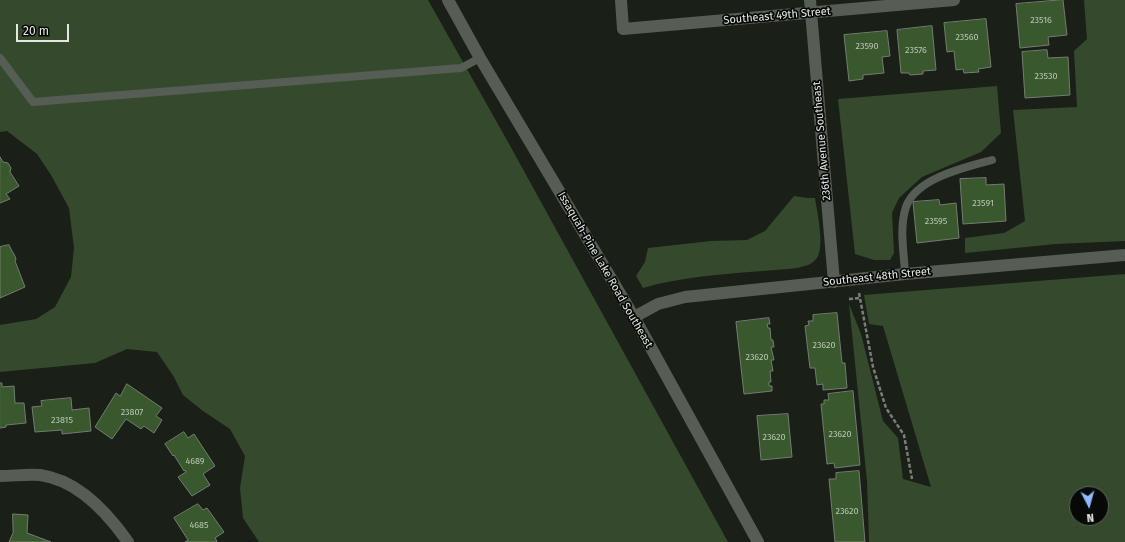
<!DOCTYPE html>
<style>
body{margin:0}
#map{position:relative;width:1125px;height:542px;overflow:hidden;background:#1a2018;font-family:"Fira Sans",sans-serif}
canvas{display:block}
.north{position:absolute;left:1069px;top:486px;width:40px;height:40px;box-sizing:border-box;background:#070906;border:1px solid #5f625e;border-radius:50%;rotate:174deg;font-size:11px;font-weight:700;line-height:16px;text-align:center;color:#e3e7e2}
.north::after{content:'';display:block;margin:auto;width:14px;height:18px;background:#8fb8fd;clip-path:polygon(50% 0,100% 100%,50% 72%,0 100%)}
.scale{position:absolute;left:16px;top:24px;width:53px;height:18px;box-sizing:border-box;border:2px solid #e3e7e2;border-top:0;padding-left:5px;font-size:12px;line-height:14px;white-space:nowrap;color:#e3e7e2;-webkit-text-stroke:3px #070906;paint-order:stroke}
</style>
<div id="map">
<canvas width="1125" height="542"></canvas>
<div class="north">N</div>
<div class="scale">20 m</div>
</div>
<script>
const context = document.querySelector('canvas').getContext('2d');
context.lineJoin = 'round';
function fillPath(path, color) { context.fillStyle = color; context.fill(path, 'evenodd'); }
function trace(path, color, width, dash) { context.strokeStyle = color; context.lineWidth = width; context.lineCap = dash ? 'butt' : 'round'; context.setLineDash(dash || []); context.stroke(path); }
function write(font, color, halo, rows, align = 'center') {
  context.font = font + ' "Fira Sans",sans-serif'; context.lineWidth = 3.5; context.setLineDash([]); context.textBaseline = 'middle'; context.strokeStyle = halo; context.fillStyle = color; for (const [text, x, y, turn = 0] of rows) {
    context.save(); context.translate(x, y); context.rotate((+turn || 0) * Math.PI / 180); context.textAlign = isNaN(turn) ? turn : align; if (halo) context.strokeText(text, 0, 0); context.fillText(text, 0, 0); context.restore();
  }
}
const green = new Path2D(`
 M0 0H428L508 142 728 542H259L243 518 240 488 245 456 230 429 203 411 183 395 174 377 157 352 127 349 95 363 0 372V325L36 319 55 307 71 277 74 248 69 208 51 175 37 154 7 131 0 132Z
 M1084 0H1125V241L1056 244 965 253V238L1004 233 1025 221 1013 110 1077 107 1074 51 1087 39Z
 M997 86 1001 133 981 152 922 177 899 198 892 213 894 253 890 260H874L855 254 838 99Z
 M794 196 807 198H815C817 212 825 246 817 258 812 265 805 266 797 268 748 273 690 274 643 288L636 276 645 262 648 248 711 241 747 240 765 231Z
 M1125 274V542H869L867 481 849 304 861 334 883 421 898 438 903 479 931 487 883 326 869 324 864 295ZM1077 494H1101V518H1077Z`);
const building = new Path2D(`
 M1063 0 1067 35 1048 37 1049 45 1020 48 1016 4Z
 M986 19 991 67 978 69 979 72 964 73 963 69 956 70 954 51 947 52 944 23Z
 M932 26 936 70 923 71V74L910 75 909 73H901L897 30Z
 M887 31 890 56 882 57 884 73 863 75V79L849 81 844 35Z
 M1047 50 1048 58 1068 57 1070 95 1025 98 1022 52Z
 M0 157 3 162 8 163 11 168 10 172 19 186 6 194 10 199 0 203Z
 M986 178V185L1004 184 1006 221 963 224 960 179Z
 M939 200 940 205 956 203 959 238 917 243 913 202Z
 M9 245 13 253 14 254 16 259 15 261 25 287 0 298V247Z
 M837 313 842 363H845L847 388 823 390V384L817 385 815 368H810L805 326 809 325 808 321H813V315Z
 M769 318 770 324H767L768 328H770L771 340H773L774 347H771L774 360H771L773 371H770L771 382H769V386H772V391L744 394 736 322Z
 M0 383H2V387L14 386 15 403H24L26 423 6 425V427L0 428Z
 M127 384 162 408 156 416 162 420 154 433 144 426 141 429 126 419 112 439 95 427 116 393 120 396Z
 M853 391 860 465 835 468 834 463 827 464 821 404H824V400H829L828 394Z
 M71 398 72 410 89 408 91 431 62 434V430L35 432 32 407 42 406 41 401Z
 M788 414 792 457 761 460 757 416Z
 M184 432 188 438 194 434 215 466 203 474 210 485 192 496 178 477 186 472 185 470 184 471 174 455 173 456 165 444Z
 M859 471 865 542H835L829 479H836V473Z
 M198 504 203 510 207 508 224 532 215 538 217 541 216 542H185L188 540 174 518Z
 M13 514 28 515 27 533 51 542H9L13 533Z`);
const path = new Path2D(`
 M859 293 873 367 886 408 904 435 912 479
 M849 299 860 298`);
const service = new Path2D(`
 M0 58 33 102 461 68 480 58
 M905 274C904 252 899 228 906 207 916 178 966 167 992 160`);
const minor = new Path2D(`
 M621 0 623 29 954 0
 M810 0 834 282
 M634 317 658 304 685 297 905 274 1125 255
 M0 476C13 476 27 474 40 475 78 480 107 512 128 542`);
const secondary = new Path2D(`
 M448 0 480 58 634 317 758 542`);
const numberNames = [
 ["23516",1041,20],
 ["23560",967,37],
 ["23590",867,46],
 ["23576",916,50],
 ["23530",1046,76],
 ["23591",983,203],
 ["23595",936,221],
 ["23620",824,345],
 ["23620",757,357],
 ["23807",132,412],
 ["23815",62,420],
 ["23620",840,434],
 ["23620",774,437],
 ["4689",195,461],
 ["23620",847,511],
 ["4685",199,525]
];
const streetNames = [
 ["Southeast 49th Street",777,16,-5],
 ["236th Avenue Southeast",822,141,-95],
 ["Issaquah-Pine Lake Road Southeast",605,270,60],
 ["Southeast 48th Street",877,277,-6]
];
fillPath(green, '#35492d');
fillPath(building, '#39582d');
trace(building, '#757c73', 1);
trace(path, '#797e78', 2.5, [4, 2]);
trace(service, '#565d54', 8);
trace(minor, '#565d54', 12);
trace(secondary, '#565d54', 12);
write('9px', '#b8c3b5', null, numberNames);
write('11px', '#e3e7e2', '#070906', streetNames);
</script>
